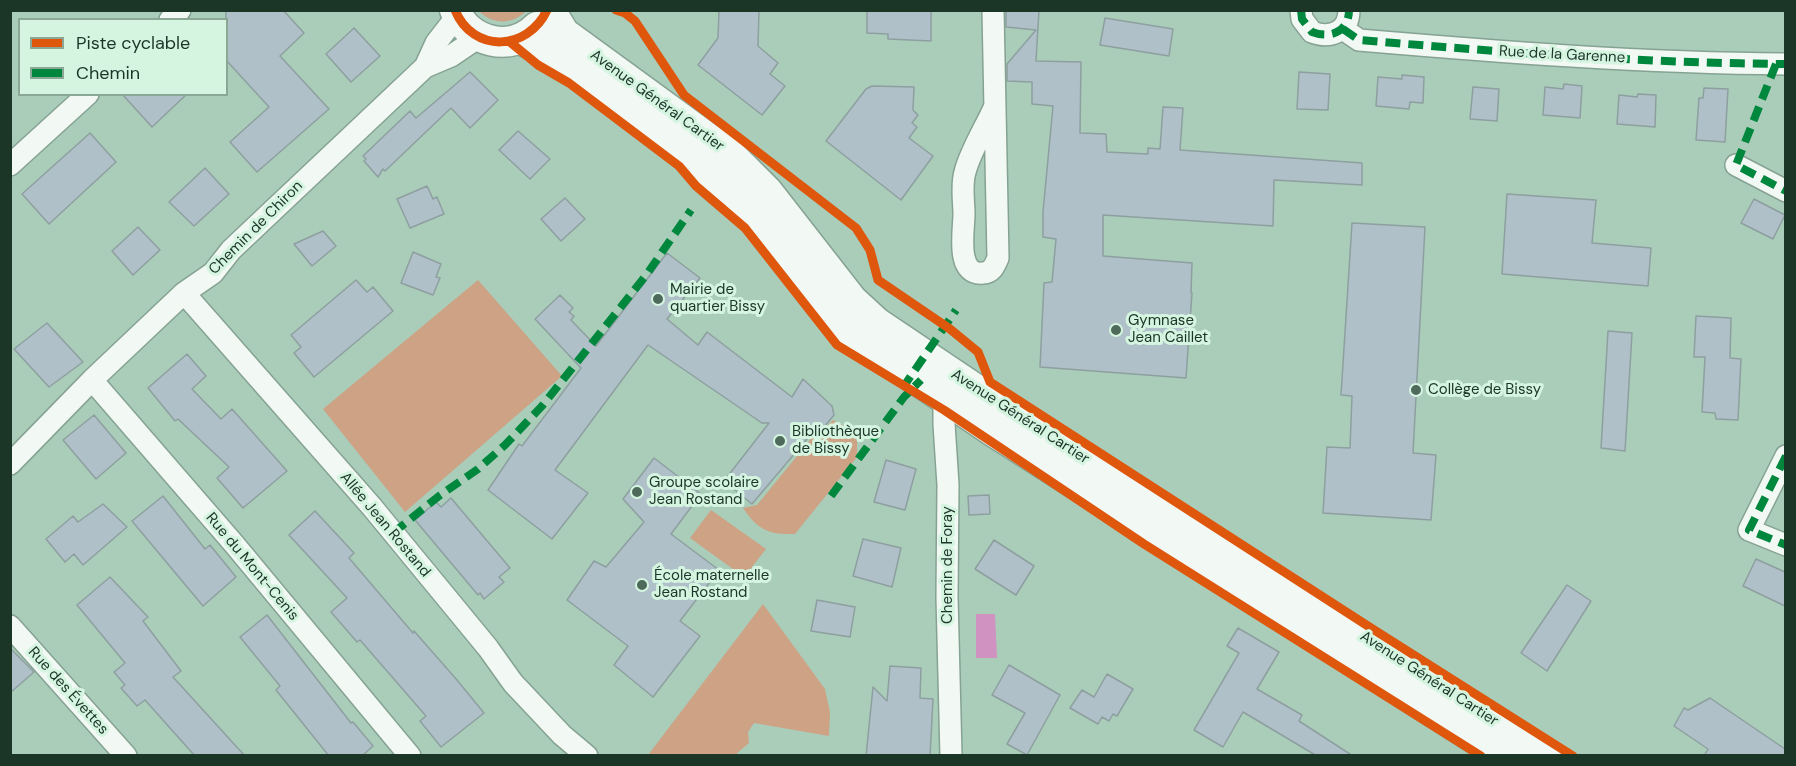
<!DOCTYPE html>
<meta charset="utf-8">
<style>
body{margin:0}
#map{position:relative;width:1796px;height:766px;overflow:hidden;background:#aacdb9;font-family:"DM Sans",sans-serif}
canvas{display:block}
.frame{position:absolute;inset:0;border:12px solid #1b3527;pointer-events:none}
.legend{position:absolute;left:18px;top:18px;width:210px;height:78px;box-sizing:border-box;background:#d5f5e1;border:2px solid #8ba897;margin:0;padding:8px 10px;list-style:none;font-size:18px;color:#1b3527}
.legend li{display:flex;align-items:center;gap:12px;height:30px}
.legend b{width:30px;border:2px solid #8ba897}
</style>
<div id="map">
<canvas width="1796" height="766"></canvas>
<div class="frame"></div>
<ul class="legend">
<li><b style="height:8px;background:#de570d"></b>Piste cyclable</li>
<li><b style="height:8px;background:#00873e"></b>Chemin</li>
</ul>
</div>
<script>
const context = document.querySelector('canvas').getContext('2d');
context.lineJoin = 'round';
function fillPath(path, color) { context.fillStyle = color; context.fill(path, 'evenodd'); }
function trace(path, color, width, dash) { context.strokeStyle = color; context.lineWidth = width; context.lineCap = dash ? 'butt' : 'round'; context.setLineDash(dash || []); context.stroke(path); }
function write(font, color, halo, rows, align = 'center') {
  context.font = font + ' "DM Sans",sans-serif'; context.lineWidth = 6; context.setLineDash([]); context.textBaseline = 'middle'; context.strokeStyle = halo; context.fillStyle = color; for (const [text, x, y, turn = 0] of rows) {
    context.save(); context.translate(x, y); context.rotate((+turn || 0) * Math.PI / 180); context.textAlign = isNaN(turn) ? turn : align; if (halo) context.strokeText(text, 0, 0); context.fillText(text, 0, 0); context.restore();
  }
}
const green = new Path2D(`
 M479 11H526C512 25 493 25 479 11Z
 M478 280 562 376 405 512 323 409Z
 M833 420 850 429 857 439V457L795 534C769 535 758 530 743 508L757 505 819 429 827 426Z
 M711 510 766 549 744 577 690 538Z
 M763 604 825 689 830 712 829 736 754 723 748 732 749 743 735 755H648Z`);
const water = new Path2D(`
 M976 614H995L997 658H976Z`);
const building = new Path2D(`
 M226 10H283L304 33 280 56 329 109 257 172 230 142 269 107 226 60Z
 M719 10H759L758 46 778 63 770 74 785 86 762 115 698 65 718 38Z
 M867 10H931V41L888 39V34L867 33Z
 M1006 10H1039L1036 61 1081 62 1080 133 1106 134 1107 152 1148 154V148L1160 149 1163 107 1183 108 1180 150 1362 163V185L1274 180 1273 226 1103 215V256L1192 263 1191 293H1192L1186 378 1040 367 1044 283 1052 282 1056 239 1043 237V212L1053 106 1032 104V82L1007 81V64L1036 30 1006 27Z
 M1105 18 1173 29 1169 56 1100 45Z
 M354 28 380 56 351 82 326 54Z
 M470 72 498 100 470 128 451 108 385 171 383 169 378 177 364 161 366 159 363 156 410 111 416 118Z
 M1299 72 1330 74 1328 110 1297 109Z
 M1402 75 1424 77 1423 103 1410 102 1409 109 1376 106 1378 77 1402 79Z
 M1564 84 1582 86 1580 118 1543 115 1545 87 1563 89Z
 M872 86 914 87 913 110 918 115 912 123 917 127 909 138 933 156 901 200 826 141 866 89Z
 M1473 87 1499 89 1497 121 1470 119Z
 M1704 88 1728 89 1725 142 1696 140 1699 98H1703Z
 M122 94H187L152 127Z
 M1638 94 1656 95 1655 127 1617 124 1619 95 1637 97Z
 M518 131 550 159 530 179 499 150Z
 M90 133 116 162 49 224 22 194Z
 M205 168 229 194 194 226 169 202Z
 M427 186 433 199 437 197 444 214 410 228 397 199Z
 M1507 194 1596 200 1592 243 1651 248 1648 286 1502 274Z
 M565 198 585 219 561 241 541 219Z
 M1754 199 1785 215 1773 239 1741 223Z
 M1352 223 1425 227 1413 453 1436 455 1431 520 1323 513 1327 447 1350 448 1352 396 1341 395Z
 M138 227 160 250 133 275 112 251Z
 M323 231 336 246 312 266 294 244Z
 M413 252 441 264 436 277 440 278 433 295 401 283Z
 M667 253 700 278 667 319 698 345 707 332 792 397 803 379 832 406 834 415 825 426H818L752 504 724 481 769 423H762L648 345 555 470 588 493 552 539 488 490 519 444 522 446 581 368 535 319 560 295 573 308 569 312 574 316 571 320 596 346Z
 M356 280 367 292 373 287 393 311 314 377 294 353 301 347 291 335Z
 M1696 316 1731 318 1730 358 1741 359 1738 420 1716 419 1715 413 1702 412 1705 357H1694Z
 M47 323 83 362 49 387 14 349Z
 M1608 331 1632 333 1625 451 1601 448Z
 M187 354 206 376 192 389 221 419 232 409 287 471 243 508 217 478 229 467 178 419 175 421 148 388Z
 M94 415 126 453 96 479 63 440Z
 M654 458 701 494 671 534 719 570 680 621 700 636 653 697 614 665 628 646 567 600 594 561 606 567 644 522 623 499Z
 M886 460 916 469 905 510 874 502Z
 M989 495 990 514 969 515 968 496Z
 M163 496 205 549 210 545 236 577 203 606 132 521Z
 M451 498 510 568 499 577 504 582 484 599 480 593 478 595 415 520 436 502 441 507Z
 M103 504 127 527 83 565 74 554 65 562 46 539 73 516 78 522Z
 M315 511 354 553 349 558 413 633 414 631 457 680 484 713 441 747 420 721 426 716 360 640 357 642 331 612 347 598 289 535Z
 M863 539 901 548 892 587 853 576Z
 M994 540 1034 566 1016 595 975 569Z
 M1756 559 1785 572V606L1743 586Z
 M110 577 148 617 143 621 181 671 173 677 245 756H195L145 700 137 706 121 688 125 685 114 672 125 663 77 605Z
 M1567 585 1591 601 1547 671 1521 653Z
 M817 600 855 607 850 637 811 631Z
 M267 615 351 723 353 722 373 746 362 756H329L276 690 280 686 240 637Z
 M1238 628 1279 652 1257 689 1302 715 1299 721 1353 756H1317L1243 712 1223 747 1194 730 1239 653 1227 646Z
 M10 648 34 672 10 693Z
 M1009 665 1060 695 1027 755 1007 744 1025 713 992 695Z
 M890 666 921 668 920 698 933 699 930 756H866L873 687 887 701Z
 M1107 674 1133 689 1117 716 1113 714 1109 721 1102 717 1098 724 1070 708 1082 690 1094 697Z
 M1710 698 1785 749V756H1704L1708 749 1674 726 1684 708 1688 710Z`);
const street = new Path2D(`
 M993 10 998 258C995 265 992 273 983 273 955 276 964 230 964 214 964 202 961 185 965 172 970 152 985 128 994 108
 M1301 10 1302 19 1312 32C1330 39 1349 32 1349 10
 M170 20 180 10
 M1343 29 1359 40C1500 52 1643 63 1786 64
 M425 67 436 43 457 16
 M10 165 88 94
 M1736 165 1786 191
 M184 293 372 507 488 648 513 683 562 735 587 756
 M92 380 234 544 410 756
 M1786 456 1749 530 1786 545
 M10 464 92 380 184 293 213 273 231 250 425 67 451 56 479 37
 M10 626 126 756
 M951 756 947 597 948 485 944 424V410L958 392`);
const secondary = new Path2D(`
 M455 10C468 43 512 53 537 27
 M550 10 564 33 730 154 767 191 852 300 877 323 1005 409 1549 756
 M520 39 551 53 733 192 750 210 847 332 993 431 1503 756`);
const quiet = new Path2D(`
 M1301 10 1302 19 1312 32C1330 39 1349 32 1349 10
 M1343 29 1359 40C1500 52 1643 63 1786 64
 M1776 64 1736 165 1786 191
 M902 389 956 310
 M1786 456 1749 530 1786 545
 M831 496 904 397 921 380
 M393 533 439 496 478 469 505 445 542 406 647 274 691 210`);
const cycleway = new Path2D(`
 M455 10C473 54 528 51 547 10
 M616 10 625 13 635 21 684 95 856 228 870 250 878 280 950 329 978 352 990 382 1371 628 1573 756
 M510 42 538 65 569 83 679 166 696 186 745 228 837 345 944 410 1144 544 1481 756`);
const markers = [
 [658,299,6,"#4d6a5a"],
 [1116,330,6,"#4d6a5a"],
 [1416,390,6,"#4d6a5a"],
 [780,441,6,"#4d6a5a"],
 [637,492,6,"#4d6a5a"],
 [642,585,6,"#4d6a5a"]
];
const streetNames = [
 ["Rue de la Garenne",1562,55,3],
 ["Avenue Général Cartier",657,101,36],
 ["Chemin de Chiron",256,228,-45],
 ["Avenue Général Cartier",1020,417,33],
 ["Allée Jean Rostand",385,525,50],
 ["Chemin de Foray",948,565,-90],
 ["Rue du Mont-Cenis",252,567,50],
 ["Avenue Général Cartier",1429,679,33],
 ["Rue des Évettes",68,691,48]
];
const poiNames = [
 ["Mairie de",670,290],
 ["quartier Bissy",670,307],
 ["Gymnase",1128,321],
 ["Jean Caillet",1128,338],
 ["Collège de Bissy",1428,390],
 ["Bibliothèque",792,432],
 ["de Bissy",792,449],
 ["Groupe scolaire",649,483],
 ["Jean Rostand",649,500],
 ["École maternelle",654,576],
 ["Jean Rostand",654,593]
];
fillPath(green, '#cda285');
fillPath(water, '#d092c1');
fillPath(building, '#afc0c8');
trace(building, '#8e9fa0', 1.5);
trace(street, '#85a292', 24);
trace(secondary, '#85a292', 33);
trace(street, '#f2f8f4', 21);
trace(secondary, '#f2f8f4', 30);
trace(quiet, '#00873e', 8, [15, 8]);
trace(cycleway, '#de570d', 9);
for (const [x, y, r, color] of markers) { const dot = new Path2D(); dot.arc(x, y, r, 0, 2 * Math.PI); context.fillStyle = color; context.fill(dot); trace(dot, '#d5f5e1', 2); }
write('15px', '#1b3527', '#d5f5e1', streetNames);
write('15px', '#1b3527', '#d5f5e1', poiNames, 'left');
</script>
